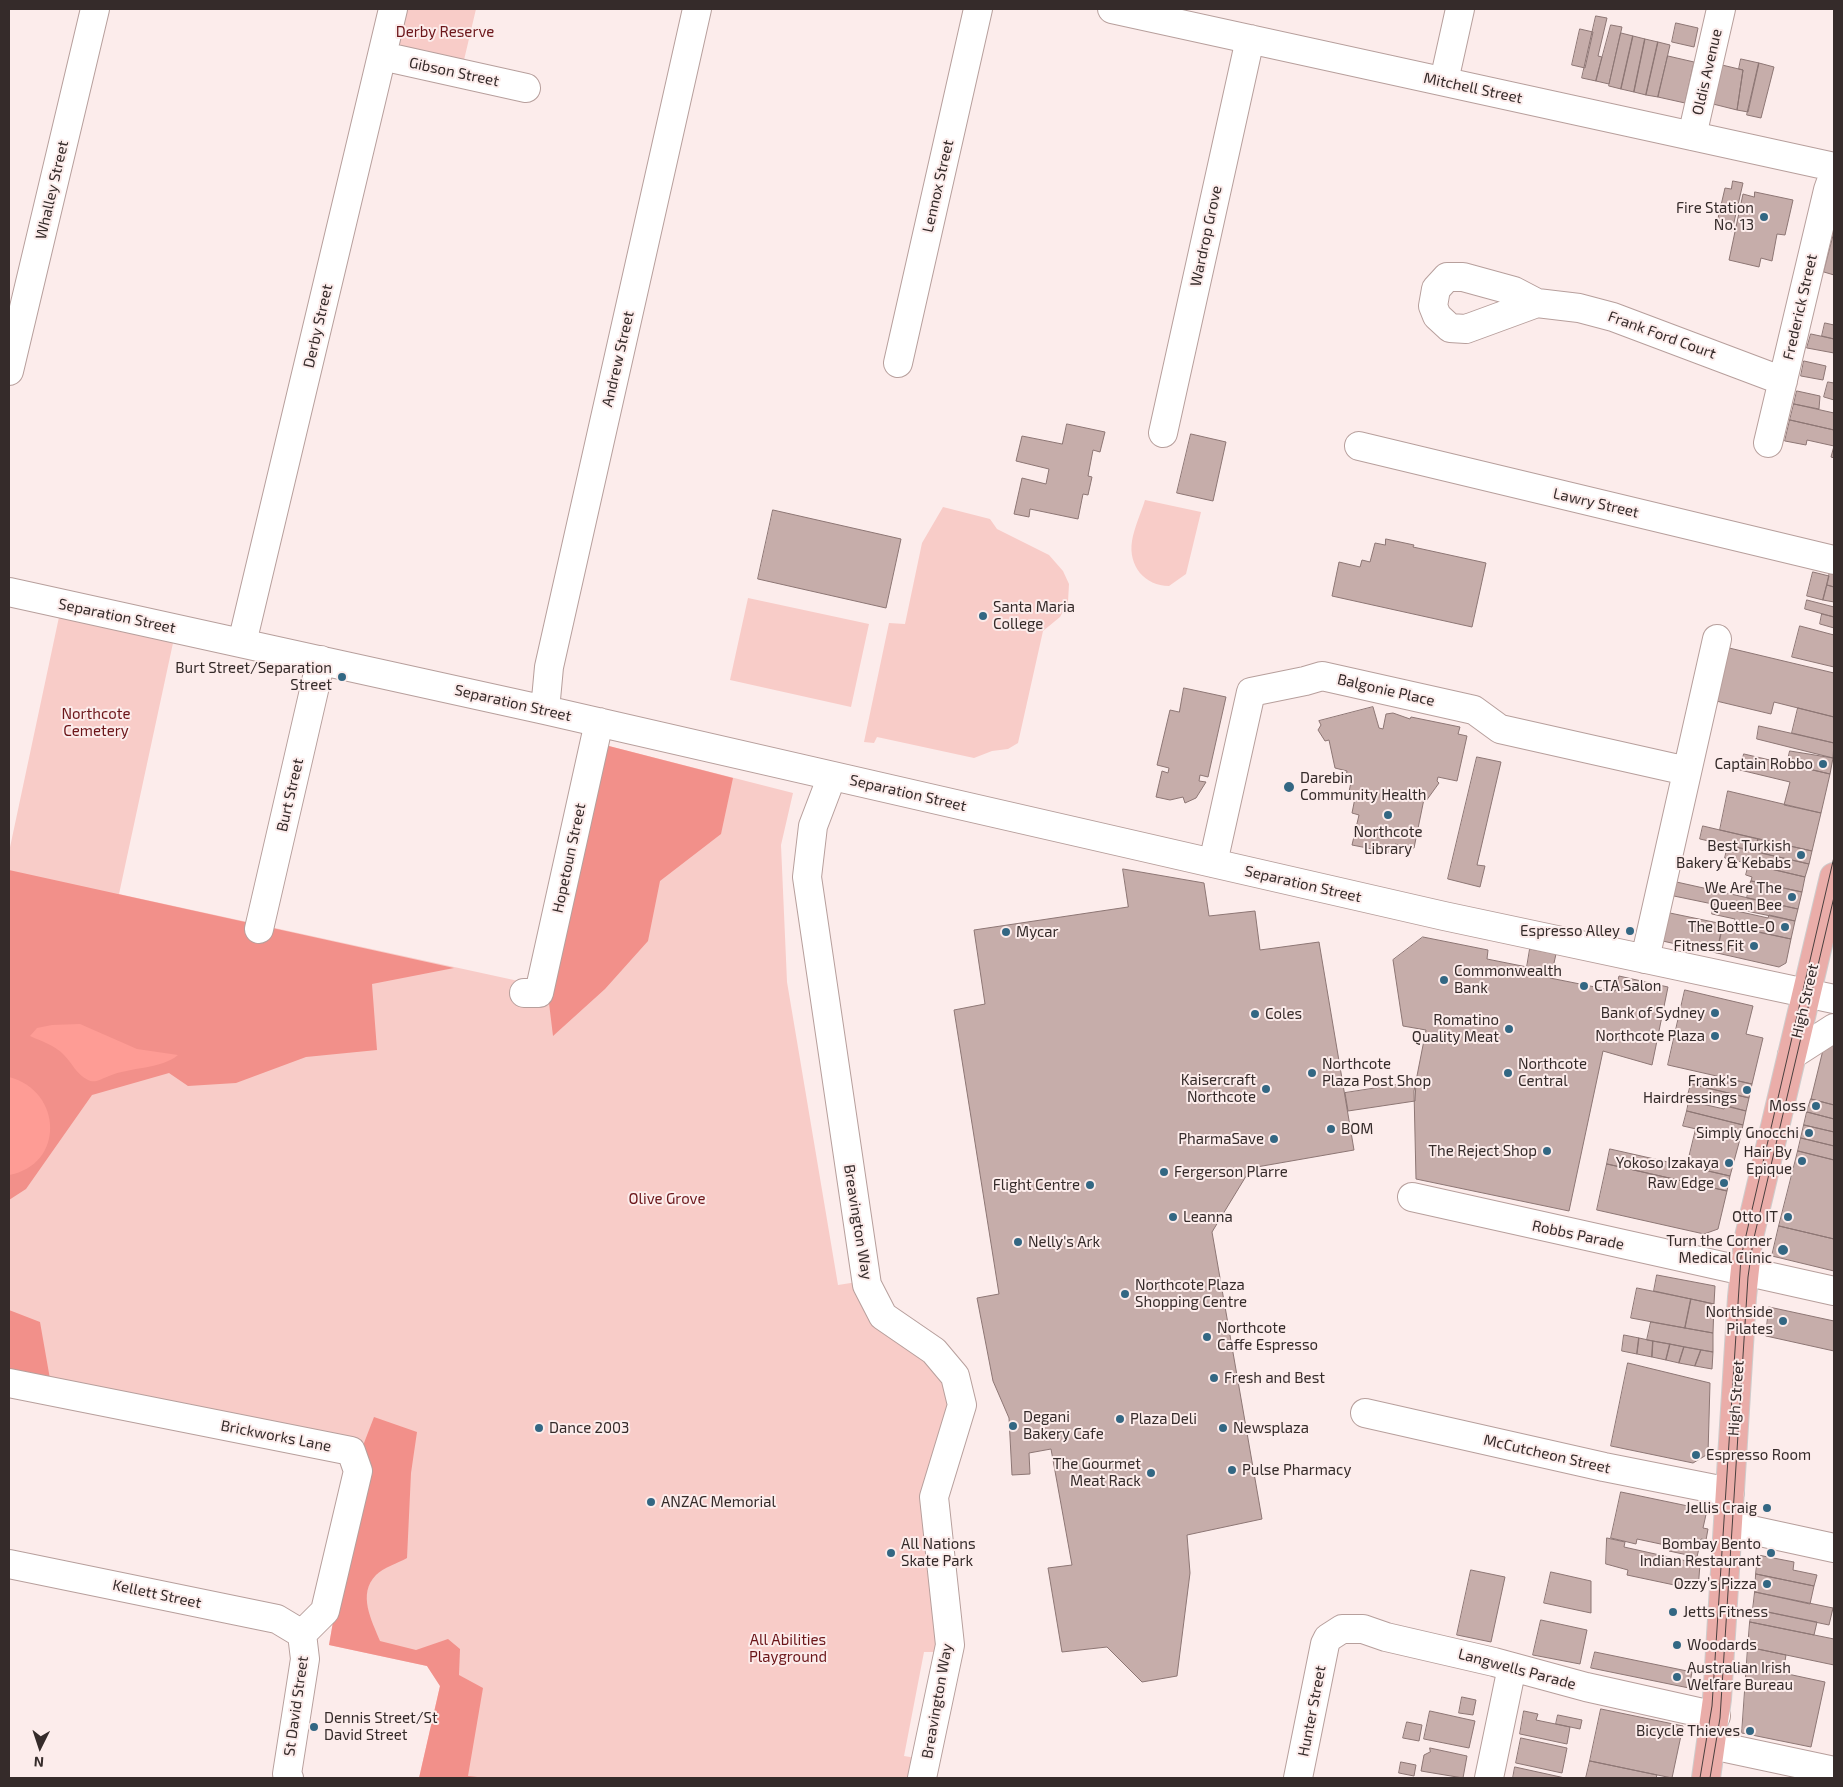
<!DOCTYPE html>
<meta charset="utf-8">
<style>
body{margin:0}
#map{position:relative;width:1843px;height:1787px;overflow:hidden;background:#fceceb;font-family:"Exo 2",sans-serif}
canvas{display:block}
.frame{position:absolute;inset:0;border:10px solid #352b2a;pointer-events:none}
.north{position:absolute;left:15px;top:1722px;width:50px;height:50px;-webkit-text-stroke:4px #fceceb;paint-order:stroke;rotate:184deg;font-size:14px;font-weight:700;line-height:20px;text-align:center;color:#352b2a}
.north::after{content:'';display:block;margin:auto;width:18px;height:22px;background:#352b2a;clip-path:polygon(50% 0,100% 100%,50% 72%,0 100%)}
</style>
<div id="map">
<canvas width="1843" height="1787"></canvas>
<div class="frame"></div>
<div class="north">N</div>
</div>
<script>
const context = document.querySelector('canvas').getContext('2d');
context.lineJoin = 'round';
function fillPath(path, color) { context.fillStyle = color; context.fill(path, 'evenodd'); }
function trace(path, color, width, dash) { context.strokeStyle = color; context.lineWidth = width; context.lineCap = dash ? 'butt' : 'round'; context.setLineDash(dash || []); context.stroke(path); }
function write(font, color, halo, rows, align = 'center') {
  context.font = font + ' "Exo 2",sans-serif'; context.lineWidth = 4; context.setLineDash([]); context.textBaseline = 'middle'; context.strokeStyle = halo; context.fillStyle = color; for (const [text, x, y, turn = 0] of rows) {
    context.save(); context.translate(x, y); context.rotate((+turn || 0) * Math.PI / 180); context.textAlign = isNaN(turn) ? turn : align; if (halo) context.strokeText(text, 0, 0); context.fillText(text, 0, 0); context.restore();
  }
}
const green = new Path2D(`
 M407 9H476L464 60 399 47Z
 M1145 500 1201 512 1186 574 1169 586C1145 586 1128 566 1132 541 1134 528 1141 513 1145 500Z
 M943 507 990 519 997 529 1049 555 1063 571 1069 584 1068 602 1060 617 1043 631 1018 743 1008 749 992 751 974 758 877 737 874 743 864 742 889 623 905 624 922 543Z
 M748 598 869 624 851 707 730 680Z
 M59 617 173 643 119 894 523 982 520 997 550 1003 605 745 793 793 781 845 787 982 838 1285 857 1282 930 1355 949 1383 938 1652H924L904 1756 916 1758 911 1778H419L440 1686 427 1666 329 1645 364 1443 9 1371V852Z`);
const forest = new Path2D(`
 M605 745 733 778 721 834 660 881 648 941 605 989 553 1036 549 1003Z
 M9 870 454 968 372 984 377 1050 306 1057 236 1083 188 1086 169 1073 92 1095 26 1189 9 1200Z
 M9 1310 40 1322 50 1379 9 1371Z
 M374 1417 417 1432 411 1473 407 1558C398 1563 383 1568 376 1575 357 1594 372 1621 380 1641L416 1650 448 1639 460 1649 459 1675 483 1688 468 1776 487 1778H419L440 1686 427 1666 329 1645 364 1443Z`);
const water = new Path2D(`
 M80 1024 137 1049 178 1055C162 1069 130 1067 109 1076 103 1078 95 1084 88 1080 77 1075 72 1063 64 1055 56 1046 41 1041 30 1036L37 1028 52 1025Z
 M9 1077C63 1091 65 1165 9 1175Z`);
const building = new Path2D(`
 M1596 16 1607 18 1598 56 1602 57 1596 81 1582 78Z
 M1676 23 1698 28 1694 47 1672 42Z
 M1611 25 1622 27 1609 84 1596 81Z
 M1580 29 1593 32 1585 68 1572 65Z
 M1621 33 1633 36 1621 89 1609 86Z
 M1633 36 1645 39 1634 92 1621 89Z
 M1645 39 1658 42 1646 95 1634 92Z
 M1658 42 1670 45 1658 97 1646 95Z
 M1668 56 1694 62 1685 103 1658 97Z
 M1741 59 1759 63 1748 112 1737 110 1743 70 1739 69Z
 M1759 63 1774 67 1761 118 1747 115Z
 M1722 65 1743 70 1737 110 1713 104Z
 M1733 181 1743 183 1732 231 1716 227 1725 188 1731 189Z
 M1755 192 1793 200 1785 235 1777 234 1772 261 1761 258 1759 267 1729 260 1743 194 1754 197Z
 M1834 232V275L1824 272Z
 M1825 323 1834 325V339L1822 336Z
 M1811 334 1834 339V353L1807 348Z
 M1804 361 1826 366 1823 380 1801 376Z
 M1828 382 1834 383V400L1824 397Z
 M1797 391 1820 396 1819 409 1794 404Z
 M1794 404 1834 413V430L1790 420Z
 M1790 420 1834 430V458L1831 457 1834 446 1807 440 1806 445 1785 441Z
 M1067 424 1105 432 1100 452 1093 450 1088 476 1092 477 1088 495 1083 494 1078 519 1030 509 1029 517 1014 514 1022 478 1046 484 1049 469 1016 461 1022 436 1062 444Z
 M1191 434 1226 442 1213 501 1177 493Z
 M773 510 901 539 886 608 758 579Z
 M1386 539 1414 545 1413 547 1486 563 1472 627 1332 596 1339 562 1360 567 1362 560 1370 562 1375 543 1385 545Z
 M1831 567 1834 568V587L1827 585Z
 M1813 572 1829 576 1823 600 1807 596Z
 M1827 585 1834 587V602L1823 600Z
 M1807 600 1834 607V617L1805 609Z
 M1822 614 1834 617V628L1820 624Z
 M1800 626 1834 635V667L1792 657Z
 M1725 647 1834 673V717L1774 702 1771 714 1712 700Z
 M1184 688 1226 697 1208 777 1200 775 1199 781 1206 782 1196 798 1185 803 1183 797 1170 800 1156 797 1162 771 1168 773 1169 768 1157 765 1170 710 1179 712Z
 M1373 707 1379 728 1383 729 1386 714 1393 713 1410 719 1411 717 1460 727 1458 734 1467 736 1457 781 1438 777 1437 781 1439 783 1426 801 1424 799 1414 848 1395 844 1393 853 1352 845 1359 815 1352 813 1355 798 1348 797 1351 782 1345 781 1347 771 1335 768 1329 740 1325 741 1318 730 1321 725 1319 721Z
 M1798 708 1834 717V743L1792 733Z
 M1759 726 1834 743 1833 758 1757 739Z
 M1790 751 1833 758 1830 774 1787 764Z
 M1744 754 1830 774 1821 813 1784 805 1790 782 1740 770Z
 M1477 757 1501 762 1477 865 1485 866 1480 887 1448 879Z
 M1728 791 1821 813 1812 851 1720 830Z
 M1703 826 1758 839 1756 852 1700 839Z
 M1758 839 1812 851 1809 864 1756 852Z
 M1728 845 1809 864 1805 877 1725 858Z
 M1749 864 1805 877 1802 892 1751 881 1752 877 1746 875Z
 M1123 869 1204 883 1209 916 1255 911 1260 950 1319 942 1354 1150 1251 1168 1212 1232 1262 1519 1187 1535 1190 1573 1177 1676 1142 1682 1107 1647 1062 1652 1048 1568 1072 1565 1051 1449 1029 1453 1030 1474 1012 1475 1009 1418 993 1381 977 1298 999 1294 954 1010 985 1004 974 930 1128 907Z
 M1672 881 1798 909 1795 921 1669 895Z
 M1751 881 1802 892 1798 909 1747 898Z
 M1714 906 1768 918 1769 915 1795 921 1791 939 1733 927 1735 919 1712 914Z
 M1665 912 1723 924 1717 953 1658 940Z
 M1723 924 1791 939 1786 963 1779 967 1717 953Z
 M1423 937 1488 950 1487 959 1552 972 1550 978 1615 991 1619 976 1668 987 1652 1065 1603 1051 1569 1211 1416 1179 1414 1091 1426 1030 1403 1026 1393 960Z
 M1530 949 1556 954 1552 972 1527 967Z
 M1685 990 1753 1006 1746 1034 1763 1038 1752 1084 1668 1065Z
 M1834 1040V1105L1811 1099 1823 1050Z
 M1692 1076 1727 1084 1729 1079 1752 1084 1749 1098 1691 1084Z
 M1416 1082 1415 1101 1348 1111 1345 1093Z
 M1691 1084 1749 1098 1746 1111 1688 1095Z
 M1811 1099 1834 1105V1119L1807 1112Z
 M1689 1101 1724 1109 1725 1106 1746 1111 1743 1125 1687 1111Z
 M1687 1111 1743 1125 1740 1139 1683 1126Z
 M1807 1112 1834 1119V1132L1804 1125Z
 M1804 1125 1834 1132V1146L1801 1138Z
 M1696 1129 1740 1139 1730 1176 1687 1166Z
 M1801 1138 1834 1146V1160L1798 1151Z
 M1610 1149 1730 1176 1727 1191 1607 1164Z
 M1798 1151 1834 1160V1239L1779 1226Z
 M1607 1164 1727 1191 1718 1229 1704 1234 1597 1210Z
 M1779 1226 1834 1239V1271L1772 1256Z
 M1657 1275 1715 1286 1714 1304 1654 1291Z
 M1637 1288 1691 1299 1685 1328 1631 1318Z
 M1691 1299 1714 1304 1713 1333 1685 1328Z
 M1769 1307 1834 1321V1351L1766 1336Z
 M1651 1322 1713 1333V1352L1647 1340Z
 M1624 1335 1639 1338 1637 1354 1622 1351Z
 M1639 1338 1653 1341 1652 1357 1637 1354Z
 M1653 1341 1670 1344 1666 1360 1652 1357Z
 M1670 1344 1684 1347 1679 1363 1666 1360Z
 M1684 1347 1701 1350 1695 1366 1679 1363Z
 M1701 1350 1713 1352 1712 1369 1695 1366Z
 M1628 1363 1710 1383 1708 1454 1693 1463 1611 1446Z
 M1621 1492 1707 1510 1703 1528 1708 1529 1706 1540 1701 1539 1697 1557 1669 1551 1670 1546 1637 1539 1636 1544 1611 1538Z
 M1607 1538 1625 1542 1624 1547 1700 1564 1698 1590 1627 1575 1628 1570 1606 1564Z
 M1758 1555 1794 1562 1793 1570 1817 1575 1814 1586 1756 1574Z
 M1471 1570 1505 1577 1491 1642 1457 1635Z
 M1551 1572 1591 1581V1613L1544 1603Z
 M1756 1574 1814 1586 1810 1604 1755 1592Z
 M1755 1592 1833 1608 1829 1625 1753 1609Z
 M1753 1609 1817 1622 1814 1635 1750 1622Z
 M1541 1620 1587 1630 1580 1664 1533 1655Z
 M1750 1622 1834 1639V1665L1748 1647Z
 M1748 1647 1786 1655 1783 1673 1825 1682 1811 1747 1742 1733Z
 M1595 1652 1692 1672 1689 1688 1591 1668Z
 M1462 1697 1476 1700 1473 1715 1459 1713Z
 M1601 1709 1683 1726 1672 1778 1590 1761Z
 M1430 1711 1475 1721 1469 1748 1424 1739Z
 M1524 1711 1538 1714 1536 1720 1570 1727 1567 1744 1520 1734Z
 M1558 1715 1582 1720 1580 1729 1556 1724Z
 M1407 1722 1422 1725 1419 1741 1403 1738Z
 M1521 1738 1567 1748 1562 1773 1516 1763Z
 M1430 1748 1467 1756 1463 1778 1421 1771 1424 1755 1430 1752Z
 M1590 1761 1657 1775 1656 1778H1586Z
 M1401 1762 1416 1765 1414 1776 1399 1773Z
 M1515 1767 1565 1778H1513Z`);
const minor = new Path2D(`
 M1112 9 1834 167
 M382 56 526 88
 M1444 81 1460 9
 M1692 136 1721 9
 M1537 303 1466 329 1450 328 1437 316 1433 306 1436 289 1447 277H1463L1514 291 1537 303 1579 308 1613 317 1783 381
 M898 363 978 9
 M9 371 95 9
 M1163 433 1250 39
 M1768 443 1828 190 1834 173
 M1359 446 1834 560
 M9 592 545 710 1444 916 1834 999
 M242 643 393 9
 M545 710 549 667 697 9
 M832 776 813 826 807 877 867 1285 883 1316 934 1351 955 1376 962 1405 934 1497 950 1645 922 1778
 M1213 863 1251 692 1305 681 1322 676 1474 710 1500 729 1687 771
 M259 929 321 660
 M1645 959 1717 639
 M524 993H539L599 722
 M1792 1055 1834 1028
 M1412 1197 1834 1291
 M9 1383 351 1451 358 1471 325 1611 302 1634
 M1365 1413 1604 1467 1730 1492
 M1728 1525 1834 1548
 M9 1564 277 1619 302 1634
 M1712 1745 1834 1771
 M289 1778 287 1774 305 1659 302 1634
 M1298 1778 1325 1644 1328 1638 1342 1629H1363L1386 1637 1494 1662 1586 1687 1716 1716
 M1489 1778 1512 1667`);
const major = new Path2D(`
 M1706 1778 1717 1699 1742 1297 1748 1241 1834 877`);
const tram = new Path2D(`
 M1700 1778 1712 1706 1741 1257 1834 857
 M1710 1778 1720 1718 1748 1277 1753 1242 1834 897`);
const markers = [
 [1764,217,5,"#336783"],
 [983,616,5,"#336783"],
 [342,677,5,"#336783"],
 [1823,764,5,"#336783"],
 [1289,787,6,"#336783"],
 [1388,815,5,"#336783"],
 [1801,855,5,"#336783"],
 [1792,897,5,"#336783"],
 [1785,927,5,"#336783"],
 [1630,931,5,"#336783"],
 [1006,932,5,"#336783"],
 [1754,946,5,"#336783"],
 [1444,980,5,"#336783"],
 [1584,986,5,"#336783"],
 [1715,1013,5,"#336783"],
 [1255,1014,5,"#336783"],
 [1509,1029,5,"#336783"],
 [1715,1036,5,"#336783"],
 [1312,1073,5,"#336783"],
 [1508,1073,5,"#336783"],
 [1266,1089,5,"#336783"],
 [1747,1090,5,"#336783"],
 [1816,1106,5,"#336783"],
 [1331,1129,5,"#336783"],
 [1809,1133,5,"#336783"],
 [1274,1139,5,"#336783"],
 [1547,1151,5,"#336783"],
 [1802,1161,5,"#336783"],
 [1729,1163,5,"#336783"],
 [1164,1172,5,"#336783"],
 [1724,1183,5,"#336783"],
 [1090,1185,5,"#336783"],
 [1173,1217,5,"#336783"],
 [1788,1217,5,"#336783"],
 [1018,1242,5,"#336783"],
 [1783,1250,6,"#336783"],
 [1125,1294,5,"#336783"],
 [1783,1321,5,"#336783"],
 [1207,1337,5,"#336783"],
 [1214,1378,5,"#336783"],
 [1120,1419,5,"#336783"],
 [1013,1426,5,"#336783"],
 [539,1428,5,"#336783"],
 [1223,1428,5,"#336783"],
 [1696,1455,5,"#336783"],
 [1232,1470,5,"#336783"],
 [1151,1473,5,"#336783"],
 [651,1502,5,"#336783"],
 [1767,1508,5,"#336783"],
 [891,1553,5,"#336783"],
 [1771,1553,5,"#336783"],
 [1767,1584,5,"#336783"],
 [1673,1612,5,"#336783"],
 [1677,1645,5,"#336783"],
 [1677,1677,5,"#336783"],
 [314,1727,5,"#336783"],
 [1750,1731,5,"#336783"]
];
const parkNames = [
 ["Derby Reserve",445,32],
 ["Northcote",96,714],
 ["Cemetery",96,731],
 ["Olive Grove",667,1199],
 ["All Abilities",788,1640],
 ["Playground",788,1657]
];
const streetNames = [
 ["Gibson Street",454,72,12],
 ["Oldis Avenue",1707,72,-77],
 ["Mitchell Street",1473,88,12],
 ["Lennox Street",938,186,-77],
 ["Whalley Street",52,190,-77],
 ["Wardrop Grove",1206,236,-78],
 ["Frederick Street",1800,307,-77],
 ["Derby Street",318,326,-77],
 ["Frank Ford Court",1662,335,20],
 ["Andrew Street",618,359,-77],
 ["Lawry Street",1596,503,13],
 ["Separation Street",117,616,12],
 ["Balgonie Place",1386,690,13],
 ["Separation Street",513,703,13],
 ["Separation Street",908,793,13],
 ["Burt Street",290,795,-77],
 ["Hopetoun Street",569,858,-78],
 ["Separation Street",1303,884,13],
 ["High Street",1805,1001,-77],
 ["Breavington Way",858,1222,81],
 ["Robbs Parade",1578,1235,12],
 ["High Street",1736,1398,-86],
 ["Brickworks Lane",276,1436,11],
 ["McCutcheon Street",1547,1454,13],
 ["Kellett Street",157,1594,12],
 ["Langwells Parade",1517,1669,15],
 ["Breavington Way",937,1701,-80],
 ["St David Street",296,1706,-82],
 ["Hunter Street",1312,1711,-79]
];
const poiNames = [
 ["Fire Station",1754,208],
 ["No. 13",1754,225],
 ["Santa Maria",993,607,"left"],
 ["College",993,624,"left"],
 ["Burt Street/Separation",332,668],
 ["Street",332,685],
 ["Captain Robbo",1813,764],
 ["Darebin",1300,778,"left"],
 ["Community Health",1300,795,"left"],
 ["Northcote",1388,832,"center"],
 ["Library",1388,849,"center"],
 ["Best Turkish",1791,846],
 ["Bakery & Kebabs",1791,863],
 ["We Are The",1782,888],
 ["Queen Bee",1782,905],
 ["The Bottle-O",1775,927],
 ["Espresso Alley",1620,931],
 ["Mycar",1016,932,"left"],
 ["Fitness Fit",1744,946],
 ["Commonwealth",1454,971,"left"],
 ["Bank",1454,988,"left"],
 ["CTA Salon",1594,986,"left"],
 ["Bank of Sydney",1705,1013],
 ["Coles",1265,1014,"left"],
 ["Romatino",1499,1020],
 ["Quality Meat",1499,1037],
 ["Northcote Plaza",1705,1036],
 ["Northcote",1322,1064,"left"],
 ["Plaza Post Shop",1322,1081,"left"],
 ["Northcote",1518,1064,"left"],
 ["Central",1518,1081,"left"],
 ["Kaisercraft",1256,1080],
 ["Northcote",1256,1097],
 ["Frank's",1737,1081],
 ["Hairdressings",1737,1098],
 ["Moss",1806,1106],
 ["BOM",1341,1129,"left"],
 ["Simply Gnocchi",1799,1133],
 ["PharmaSave",1264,1139],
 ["The Reject Shop",1537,1151],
 ["Hair By",1792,1152],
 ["Epique",1792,1169],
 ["Yokoso Izakaya",1719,1163],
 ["Fergerson Plarre",1174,1172,"left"],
 ["Raw Edge",1714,1183],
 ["Flight Centre",1080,1185],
 ["Leanna",1183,1217,"left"],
 ["Otto IT",1778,1217],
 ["Turn the Corner",1772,1241],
 ["Medical Clinic",1772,1258],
 ["Nelly's Ark",1028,1242,"left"],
 ["Northcote Plaza",1135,1285,"left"],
 ["Shopping Centre",1135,1302,"left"],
 ["Northside",1773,1312],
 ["Pilates",1773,1329],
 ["Northcote",1217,1328,"left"],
 ["Caffe Espresso",1217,1345,"left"],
 ["Fresh and Best",1224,1378,"left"],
 ["Degani",1023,1417,"left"],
 ["Bakery Cafe",1023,1434,"left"],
 ["Plaza Deli",1130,1419,"left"],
 ["Dance 2003",549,1428,"left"],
 ["Newsplaza",1233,1428,"left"],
 ["Espresso Room",1706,1455,"left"],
 ["The Gourmet",1141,1464],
 ["Meat Rack",1141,1481],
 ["Pulse Pharmacy",1242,1470,"left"],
 ["ANZAC Memorial",661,1502,"left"],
 ["Jellis Craig",1757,1508],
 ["All Nations",901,1544,"left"],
 ["Skate Park",901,1561,"left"],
 ["Bombay Bento",1761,1544],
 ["Indian Restaurant",1761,1561],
 ["Ozzy’s Pizza",1757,1584],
 ["Jetts Fitness",1683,1612,"left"],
 ["Woodards",1687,1645,"left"],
 ["Australian Irish",1687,1668,"left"],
 ["Welfare Bureau",1687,1685,"left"],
 ["Dennis Street/St",324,1718,"left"],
 ["David Street",324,1735,"left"],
 ["Bicycle Thieves",1740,1731]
];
fillPath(green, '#f8ccc8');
fillPath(forest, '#f2908a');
fillPath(water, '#fe9c95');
fillPath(building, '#c6adaa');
trace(building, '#8d7674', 1);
trace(minor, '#b79f9c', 30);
trace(major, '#cfcccc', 30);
trace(minor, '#fff', 28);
trace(major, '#eaada9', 28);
trace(tram, '#493f3e', 1);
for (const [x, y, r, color] of markers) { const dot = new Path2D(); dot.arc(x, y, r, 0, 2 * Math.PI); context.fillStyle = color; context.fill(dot); trace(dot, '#fceceb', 2); }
write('15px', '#6b1519', '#fceceb', parkNames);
write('15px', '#352b2a', '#fceceb', streetNames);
write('15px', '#352b2a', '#fceceb', poiNames, 'right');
</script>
